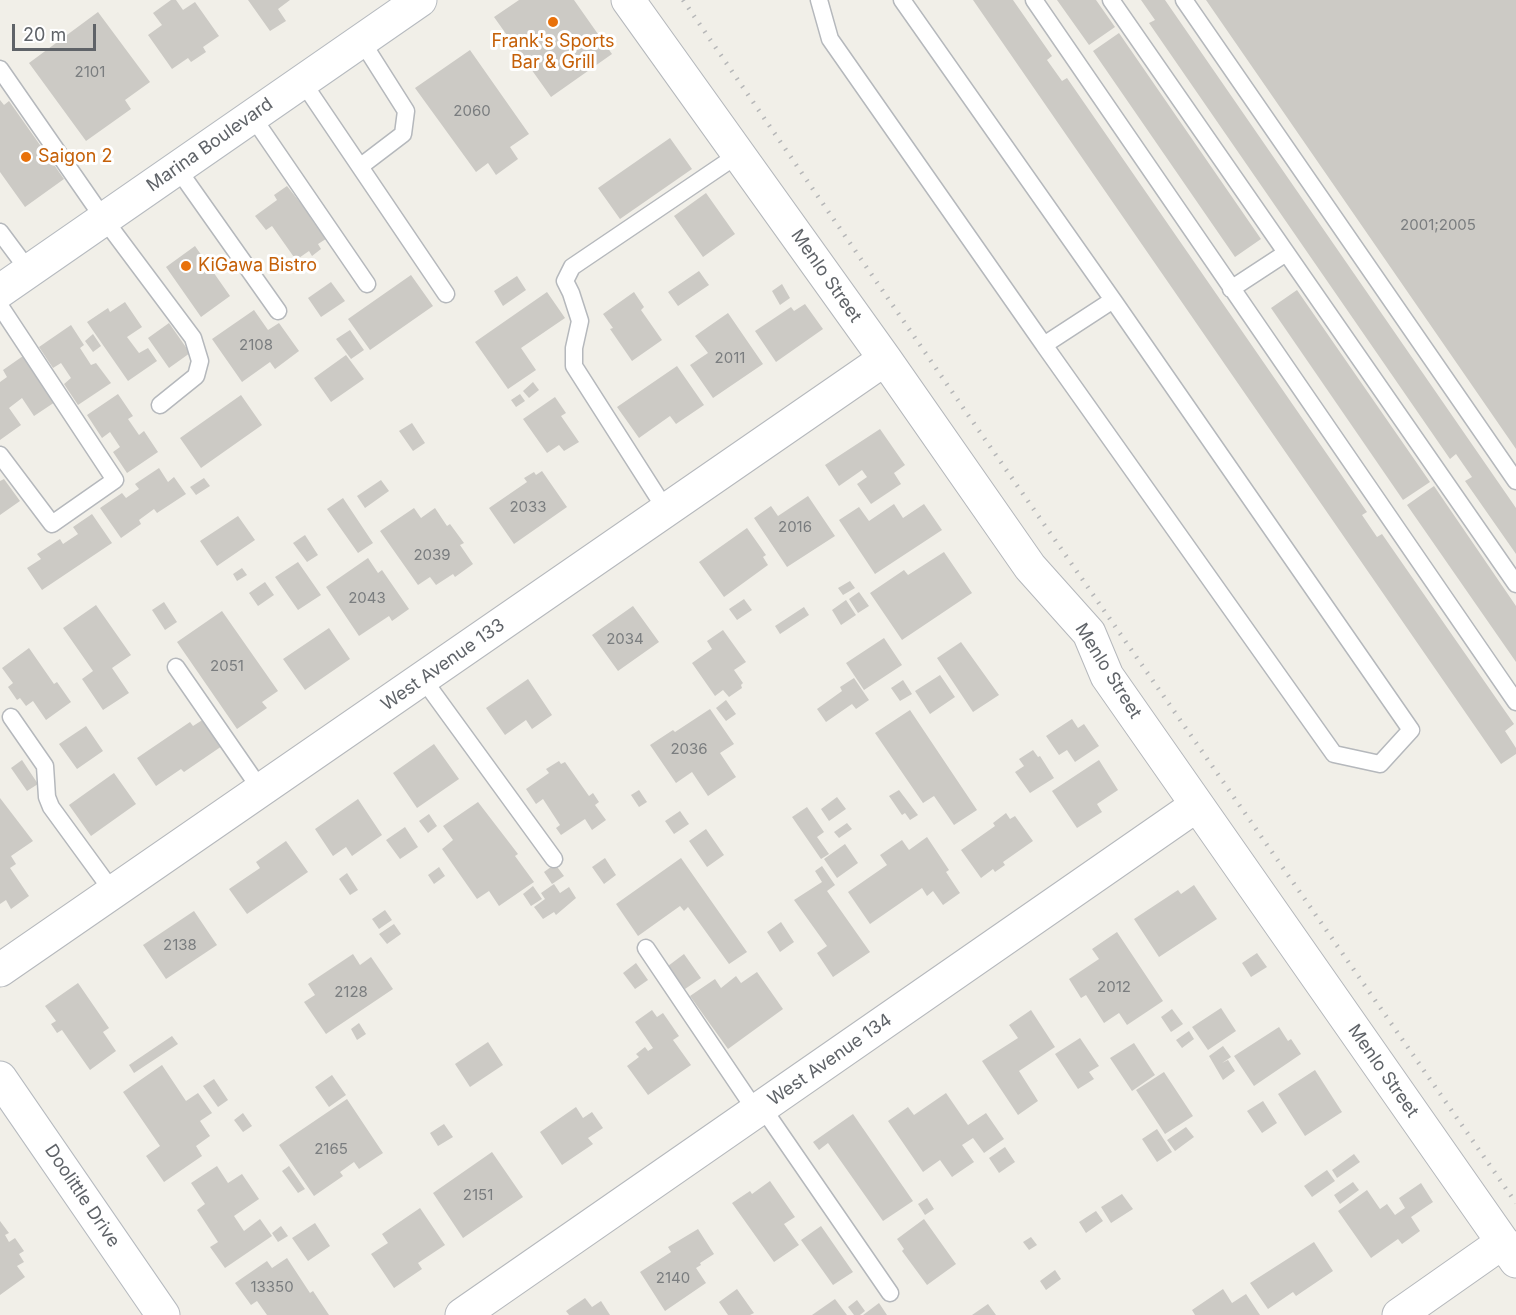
<!DOCTYPE html>
<style>
body{margin:0}
#map{position:relative;width:1516px;height:1315px;overflow:hidden;background:#f1efe8;font-family:Inter,sans-serif}
canvas{display:block}
.scale{position:absolute;left:12px;top:24px;width:84px;height:27px;box-sizing:border-box;border:3px solid #5f6368;border-top:0;padding-left:8px;font-size:18px;line-height:21px;white-space:nowrap;color:#5f6368;-webkit-text-stroke:4px #fff;paint-order:stroke}
</style>
<div id="map">
<canvas width="1516" height="1315"></canvas>
<div class="scale">20 m</div>
</div>
<script>
const context = document.querySelector('canvas').getContext('2d');
context.lineJoin = 'round';
function fillPath(path, color) { context.fillStyle = color; context.fill(path, 'evenodd'); }
function trace(path, color, width, dash) { context.strokeStyle = color; context.lineWidth = width; context.lineCap = dash ? 'butt' : 'round'; context.setLineDash(dash || []); context.stroke(path); }
function write(font, color, halo, rows, align = 'center') {
  context.font = font + ' Inter,sans-serif'; context.lineWidth = 6; context.setLineDash([]); context.textBaseline = 'middle'; context.strokeStyle = halo; context.fillStyle = color; for (const [text, x, y, turn = 0] of rows) {
    context.save(); context.translate(x, y); context.rotate((+turn || 0) * Math.PI / 180); context.textAlign = isNaN(turn) ? turn : align; if (halo) context.strokeText(text, 0, 0); context.fillText(text, 0, 0); context.restore();
  }
}
const building = new Path2D(`
 M171 0H176L183 10 195 2 219 36 203 47 206 52 191 62 188 58 172 69 148 35 162 25 153 13Z
 M248 0H290L278 9 286 21 270 31Z
 M519 0H574L612 54 551 97 494 17Z
 M973 0H1013L1052 56 1047 60 1062 81 1067 78 1367 512 1362 515 1377 537 1382 534 1514 724 1505 731 1516 748V754L1501 764Z
 M1057 0H1096L1115 27 1089 45Z
 M1141 0H1165L1516 508V554L1465 481 1472 477 1456 454 1450 459 1149 23 1155 20Z
 M1206 0H1516V449Z
 M98 12 150 82 125 100 131 109 86 141 29 63Z
 M1119 33 1261 239 1235 257 1093 51Z
 M470 50 529 134 510 147 518 159 496 175 488 163 476 172 415 88Z
 M0 100 4 105 9 101 64 179 25 207 0 172Z
 M670 138 692 169 620 219 598 188Z
 M287 186 303 206 306 204 314 215 310 217 319 230 322 228 329 237 318 244 321 249 312 256 309 251 296 260 272 226 266 230 255 216 277 200 274 195Z
 M706 193 735 234 703 257 674 216Z
 M195 246 230 296 201 317 166 267Z
 M699 271 709 285 678 306 668 292Z
 M411 275 433 306 370 350 348 319Z
 M517 276 526 290 503 306 494 291Z
 M331 282 345 301 321 317 308 298Z
 M782 284 790 298 780 305 772 291Z
 M1297 290 1430 482 1403 500 1271 308Z
 M547 292 565 318 521 348 536 370 508 389 475 342Z
 M634 292 644 307 641 310 662 340 632 361 610 329 613 328 603 314Z
 M125 302 142 327 127 337 139 353 148 348 157 361 128 381 87 322 108 308 110 312Z
 M805 304 823 329 776 362 755 331 791 307 794 311Z
 M254 310 268 330 279 323 299 351 275 369 270 362 242 382 212 339Z
 M728 313 763 364 713 398 690 365 708 353 695 336Z
 M169 323 190 353 169 368 148 338Z
 M71 325 84 345 80 348 91 365 96 363 111 383 78 405 64 384 71 378 61 363 53 368 39 347Z
 M350 330 364 350 351 359 336 339Z
 M93 334 101 346 93 352 85 341Z
 M346 355 364 379 331 402 314 378Z
 M23 356 55 402 34 416 22 398 9 408 21 425 0 440V382L7 377 3 370Z
 M677 366 704 405 676 424 670 416 639 438 617 407Z
 M533 382 539 390 529 398 523 391Z
 M118 394 133 416 128 419 139 435 144 431 158 452 127 473 113 452 120 447 110 432 102 438 87 415Z
 M520 394 525 401 516 407 511 400Z
 M241 395 262 425 201 468 180 438Z
 M555 397 566 413 561 416 579 442 564 451 559 445 547 453 523 419Z
 M412 423 425 443 413 451 399 431Z
 M880 429 905 465 894 473 901 484 871 504 857 484 867 477 862 470 839 486 825 465Z
 M159 468 168 482 174 477 186 494 157 513 154 509 139 520 141 524 121 538 100 508 122 493 126 498 139 489 135 484Z
 M542 471 567 507 514 544 489 508 527 482 524 478 534 472 536 475Z
 M204 478 210 486 196 495 190 487Z
 M4 479 20 501 0 515V481Z
 M381 480 389 491 365 508 357 496Z
 M1434 486 1516 606V662L1407 505Z
 M808 496 835 536 787 567 754 518 771 506 778 516Z
 M343 498 373 543 358 553 327 509Z
 M894 504 903 518 924 504 942 530 875 574 839 520 859 507 869 521Z
 M414 508 421 518 435 508 447 526 450 524 464 543 460 545 473 564 455 577 453 574 436 585 430 577 418 585 380 531Z
 M92 514 112 543 42 590 27 568 41 559 37 554 60 539 63 544 78 534 73 527Z
 M238 516 255 540 217 566 200 541Z
 M747 528 766 555 763 557 768 565 724 597 699 562Z
 M305 535 318 555 307 562 293 543Z
 M944 552 972 593 902 640 870 593 904 570 908 575Z
 M368 558 378 573 382 570 409 609 392 621 389 616 359 636 326 587Z
 M298 562 321 595 298 610 275 577Z
 M242 568 247 575 237 581 233 574Z
 M850 581 855 588 843 595 838 588Z
 M265 582 274 595 258 606 249 593Z
 M859 592 869 606 858 613 849 599Z
 M744 599 752 610 737 620 729 609Z
 M846 600 856 615 841 625 832 610Z
 M164 602 177 622 165 630 152 610Z
 M96 605 131 655 112 668 129 693 103 710 82 679 93 671 63 628Z
 M633 606 659 642 618 671 592 635Z
 M804 607 809 615 780 634 775 626Z
 M222 611 278 691 262 702 267 708 237 729 177 642Z
 M329 628 350 659 305 690 283 659Z
 M723 630 746 662 734 670 743 683 741 685 742 688 729 697 723 690 715 696 692 663 712 649 707 641Z
 M884 638 902 665 864 690 846 663Z
 M961 642 999 695 973 712 937 658Z
 M29 648 54 684 57 682 71 702 46 720 33 701 26 706 20 698 17 700 8 687 13 683 2 668Z
 M940 675 955 697 930 714 915 691Z
 M854 678 869 700 856 709 852 704 826 722 817 709 842 691 840 687Z
 M528 679 552 715 532 729 526 720 505 735 486 708Z
 M903 680 912 694 900 701 891 688Z
 M726 700 736 714 726 721 716 708Z
 M710 709 734 744 720 753 736 777 708 796 692 772 676 783 650 745 673 730 675 732Z
 M910 710 977 810 954 825 934 796 923 803 875 733Z
 M204 719 222 746 184 772 181 769 156 786 137 758 190 722 193 726Z
 M1072 719 1078 728 1084 724 1099 746 1075 762 1067 750 1059 755 1046 736Z
 M86 726 103 751 77 769 59 744Z
 M434 744 459 779 417 808 393 773Z
 M1033 750 1038 757 1040 756 1054 778 1030 793 1015 772 1024 766 1019 759Z
 M22 760 38 784 27 791 11 768Z
 M1099 760 1118 790 1097 804 1102 812 1077 828 1052 791Z
 M559 761 561 764 565 762 589 796 593 793 599 802 595 805 606 820 592 830 585 819 561 835 556 828 560 825 543 799 536 804 526 789 549 773 546 769Z
 M114 773 136 804 91 836 69 805Z
 M639 790 647 802 639 807 631 795Z
 M899 790 918 815 910 820 905 813 902 815 889 796Z
 M837 797 846 809 829 821 821 809Z
 M0 798 33 841 11 856 16 864 10 868 29 896 11 909 6 900 0 904Z
 M358 799 382 835 352 856 346 847 333 856 315 829Z
 M478 802 518 854 515 856 534 882 499 906 489 891 477 899 442 849 453 840 443 826Z
 M807 807 824 832 817 837 829 854 821 859 792 817Z
 M680 811 689 824 674 834 665 821Z
 M1006 813 1010 819 1015 816 1033 841 1003 862 1005 865 995 872 993 869 981 878 961 850 995 826 993 823Z
 M429 814 437 826 428 833 419 821Z
 M847 823 852 829 839 838 834 832Z
 M405 827 418 847 400 859 386 840Z
 M706 829 724 855 707 867 689 841Z
 M927 837 949 870 946 872 960 893 943 905 933 891 927 896 922 888 870 924 848 892 887 865 880 855 902 840 909 850Z
 M286 841 308 872 247 914 229 889 260 868 256 862Z
 M845 844 858 863 837 878 824 859Z
 M605 858 616 875 604 884 592 867Z
 M681 858 747 952 729 964 688 907 684 911 680 906 638 936 616 904Z
 M555 864 564 876 552 884 544 872Z
 M822 866 835 885 827 891 870 952 833 977 817 953 827 946 794 900 822 882 815 871Z
 M439 867 445 876 434 884 428 875Z
 M347 873 358 890 350 895 339 879Z
 M554 884 560 893 569 887 576 898 556 915 554 912 543 919 534 907 545 899 541 893Z
 M1194 885 1217 919 1159 957 1134 919 1178 890 1181 894Z
 M533 886 542 899 531 906 523 894Z
 M385 910 392 920 379 929 372 919Z
 M194 911 217 945 166 979 143 945Z
 M781 922 794 942 780 952 767 932Z
 M394 924 401 934 387 944 379 934Z
 M1117 932 1163 1001 1127 1025 1119 1013 1104 1023 1086 995 1081 998 1069 979 1099 959 1092 949Z
 M1257 953 1267 967 1251 977 1242 963Z
 M353 954 360 965 371 957 393 989 326 1034 304 1002 315 995 308 984Z
 M684 954 701 978 685 989 668 966Z
 M636 963 648 980 635 989 623 973Z
 M757 972 783 1009 728 1049 690 996 715 979 721 988 736 976 741 983Z
 M78 983 109 1028 103 1032 116 1051 90 1070 62 1030 57 1033 51 1024 56 1021 45 1006Z
 M1221 1008 1236 1031 1208 1050 1192 1027Z
 M1172 1009 1183 1024 1171 1032 1161 1017Z
 M652 1010 657 1017 663 1013 679 1036 673 1040 691 1065 648 1095 627 1066 639 1057 636 1054 645 1047 648 1051 653 1048 635 1022Z
 M1031 1010 1055 1047 1019 1071 1038 1101 1018 1115 982 1061 1018 1038 1009 1025Z
 M359 1023 366 1034 357 1040 351 1029Z
 M1279 1027 1288 1041 1291 1039 1301 1054 1254 1086 1234 1056Z
 M1189 1031 1194 1039 1182 1048 1176 1040Z
 M172 1036 178 1044 134 1073 129 1065Z
 M1080 1038 1099 1066 1089 1072 1094 1079 1078 1089 1055 1054Z
 M488 1042 503 1065 470 1087 455 1064Z
 M1134 1043 1155 1075 1132 1091 1110 1058Z
 M1223 1046 1231 1057 1222 1063 1228 1060 1235 1071 1223 1080 1209 1056Z
 M162 1065 186 1101 198 1093 212 1113 200 1121 210 1136 196 1146 202 1156 164 1182 146 1156 160 1146 123 1092Z
 M1315 1070 1342 1112 1305 1136 1278 1094Z
 M1164 1072 1193 1116 1165 1134 1136 1090Z
 M332 1075 346 1095 329 1107 315 1087Z
 M214 1079 228 1100 218 1107 203 1086Z
 M946 1093 968 1125 986 1113 1004 1139 984 1153 973 1138 962 1145 974 1162 952 1177 940 1160 923 1172 888 1121 908 1107 914 1115Z
 M347 1099 383 1153 359 1169 354 1162 340 1172 343 1176 314 1196 279 1145Z
 M1263 1101 1277 1123 1262 1133 1247 1111Z
 M576 1107 583 1118 592 1112 603 1128 588 1138 593 1144 562 1165 540 1132Z
 M243 1113 252 1126 243 1132 234 1120Z
 M853 1114 913 1201 883 1221 828 1143 819 1150 813 1142Z
 M444 1124 453 1137 438 1146 430 1133Z
 M1186 1127 1194 1137 1175 1151 1167 1140Z
 M1157 1129 1172 1152 1157 1162 1142 1139Z
 M1005 1147 1015 1162 999 1173 989 1158Z
 M492 1152 523 1197 463 1238 433 1193Z
 M1354 1154 1360 1162 1337 1178 1332 1170Z
 M217 1166 228 1183 242 1174 259 1199 234 1216 244 1231 260 1219 272 1236 225 1268 210 1247 218 1242 197 1210 205 1204 191 1183Z
 M289 1166 305 1189 298 1193 282 1171Z
 M1327 1170 1335 1181 1312 1197 1304 1186Z
 M770 1181 795 1217 784 1224 799 1245 774 1262 732 1203 750 1191 752 1194Z
 M1353 1182 1359 1190 1340 1204 1334 1195Z
 M1421 1183 1433 1202 1411 1217 1420 1231 1402 1244 1398 1239 1371 1258 1338 1211 1367 1190 1380 1209 1387 1204 1395 1215 1405 1208 1399 1198Z
 M1122 1194 1133 1209 1111 1223 1101 1207Z
 M927 1198 934 1209 925 1215 918 1204Z
 M420 1208 445 1245 418 1263 422 1269 394 1288 371 1254 388 1243 382 1234Z
 M1096 1211 1103 1221 1086 1233 1079 1222Z
 M924 1219 956 1264 927 1285 902 1251 904 1249 897 1239Z
 M0 1221 9 1233 5 1235 9 1242 15 1238 24 1251 19 1254 24 1262 17 1266 25 1277 0 1295Z
 M315 1223 330 1246 308 1261 292 1238Z
 M281 1226 288 1236 278 1242 272 1233Z
 M821 1226 853 1272 833 1285 801 1240Z
 M698 1229 714 1254 700 1263 701 1265 696 1268 706 1283 665 1311 640 1272 671 1252 668 1247Z
 M1031 1237 1037 1245 1029 1250 1023 1242Z
 M1314 1242 1333 1271 1296 1296 1293 1292 1268 1309 1250 1283Z
 M287 1258 310 1293 313 1291 329 1315H267L257 1301 251 1305 235 1283 267 1261 272 1268Z
 M1055 1270 1061 1279 1046 1290 1040 1281Z
 M737 1289 754 1313 750 1315H728L719 1302Z
 M1223 1289 1232 1303 1246 1294 1260 1315H1195L1192 1310Z
 M585 1298 592 1307 601 1301 610 1315H569L566 1311Z
 M835 1299 847 1315H812Z
 M857 1300 865 1311 860 1315H854L848 1307Z
 M879 1303 887 1315H863Z
 M988 1304 996 1315H972Z`);
const lane = new Path2D(`
 M819 0 830 39 1044 345 1113 300 902 0
 M1034 0 1516 702
 M1111 0 1516 584
 M1184 0 1516 481
 M361 40 406 111 403 134 361 166
 M0 69 104 219 193 338 200 361 196 376 160 405
 M302 81 446 294
 M252 116 367 284
 M177 168 278 311
 M0 232 29 271
 M1231 289 1286 253
 M0 306 115 480 52 524 0 455
 M1044 345 1334 754 1380 764 1411 730 1113 300
 M666 510 574 366V348L580 321 571 293 565 281 572 267 739 154
 M176 667 261 790
 M423 679 554 859
 M11 717 45 766 47 797 51 807 113 892
 M646 948 756 1111
 M762 1107 890 1293`);
const street = new Path2D(`
 M628 0 885 359 1030 567 1089 633 1107 676 1516 1261
 M0 970 885 359
 M462 1315 1197 805
 M1399 1315 1503 1242`);
const secondary = new Path2D(`
 M0 291 420 0
 M0 1078 163 1315`);
const rail = new Path2D(`
 M683 0 966 412 1516 1203`);
const markers = [
 [553,22,6,"#e8710a"],
 [26,157,6,"#e8710a"],
 [186,266,6,"#e8710a"]
];
const numberNames = [
 ["2101",90,72],
 ["2060",472,111],
 ["2001;2005",1438,225],
 ["2108",256,345],
 ["2011",730,358],
 ["2033",528,507],
 ["2016",795,527],
 ["2039",432,555],
 ["2043",367,598],
 ["2034",625,639],
 ["2051",227,666],
 ["2036",689,749],
 ["2138",180,945],
 ["2012",1114,987],
 ["2128",351,992],
 ["2165",331,1149],
 ["2151",478,1195],
 ["2140",673,1278],
 ["13350",272,1287]
];
const foodNames = [
 ["Frank's Sports",553,42,"center"],
 ["Bar & Grill",553,63,"center"],
 ["Saigon 2",38,157],
 ["KiGawa Bistro",198,266]
];
const streetNames = [
 ["Marina Boulevard",210,145,-35],
 ["Menlo Street",826,276,55],
 ["West Avenue 133",443,665,-35],
 ["Menlo Street",1108,671,58],
 ["West Avenue 134",830,1060,-35],
 ["Menlo Street",1383,1071,55],
 ["Doolittle Drive",82,1196,56]
];
fillPath(building, '#cccac5');
trace(lane, '#b5b8bc', 19);
trace(street, '#b5b8bc', 35);
trace(secondary, '#b6babf', 35);
trace(lane, '#fff', 16);
trace(street, '#fff', 33);
trace(secondary, '#fff', 33);
trace(rail, '#b6b7b8', 4.5, [1.5, 8]);
for (const [x, y, r, color] of markers) { const dot = new Path2D(); dot.arc(x, y, r, 0, 2 * Math.PI); context.fillStyle = color; context.fill(dot); trace(dot, '#fff', 2); }
write('15px', '#7a7d7f', null, numberNames);
write('18px', '#c56008', '#fff', foodNames, 'left');
write('18px', '#5f6368', '#fff', streetNames);
</script>
